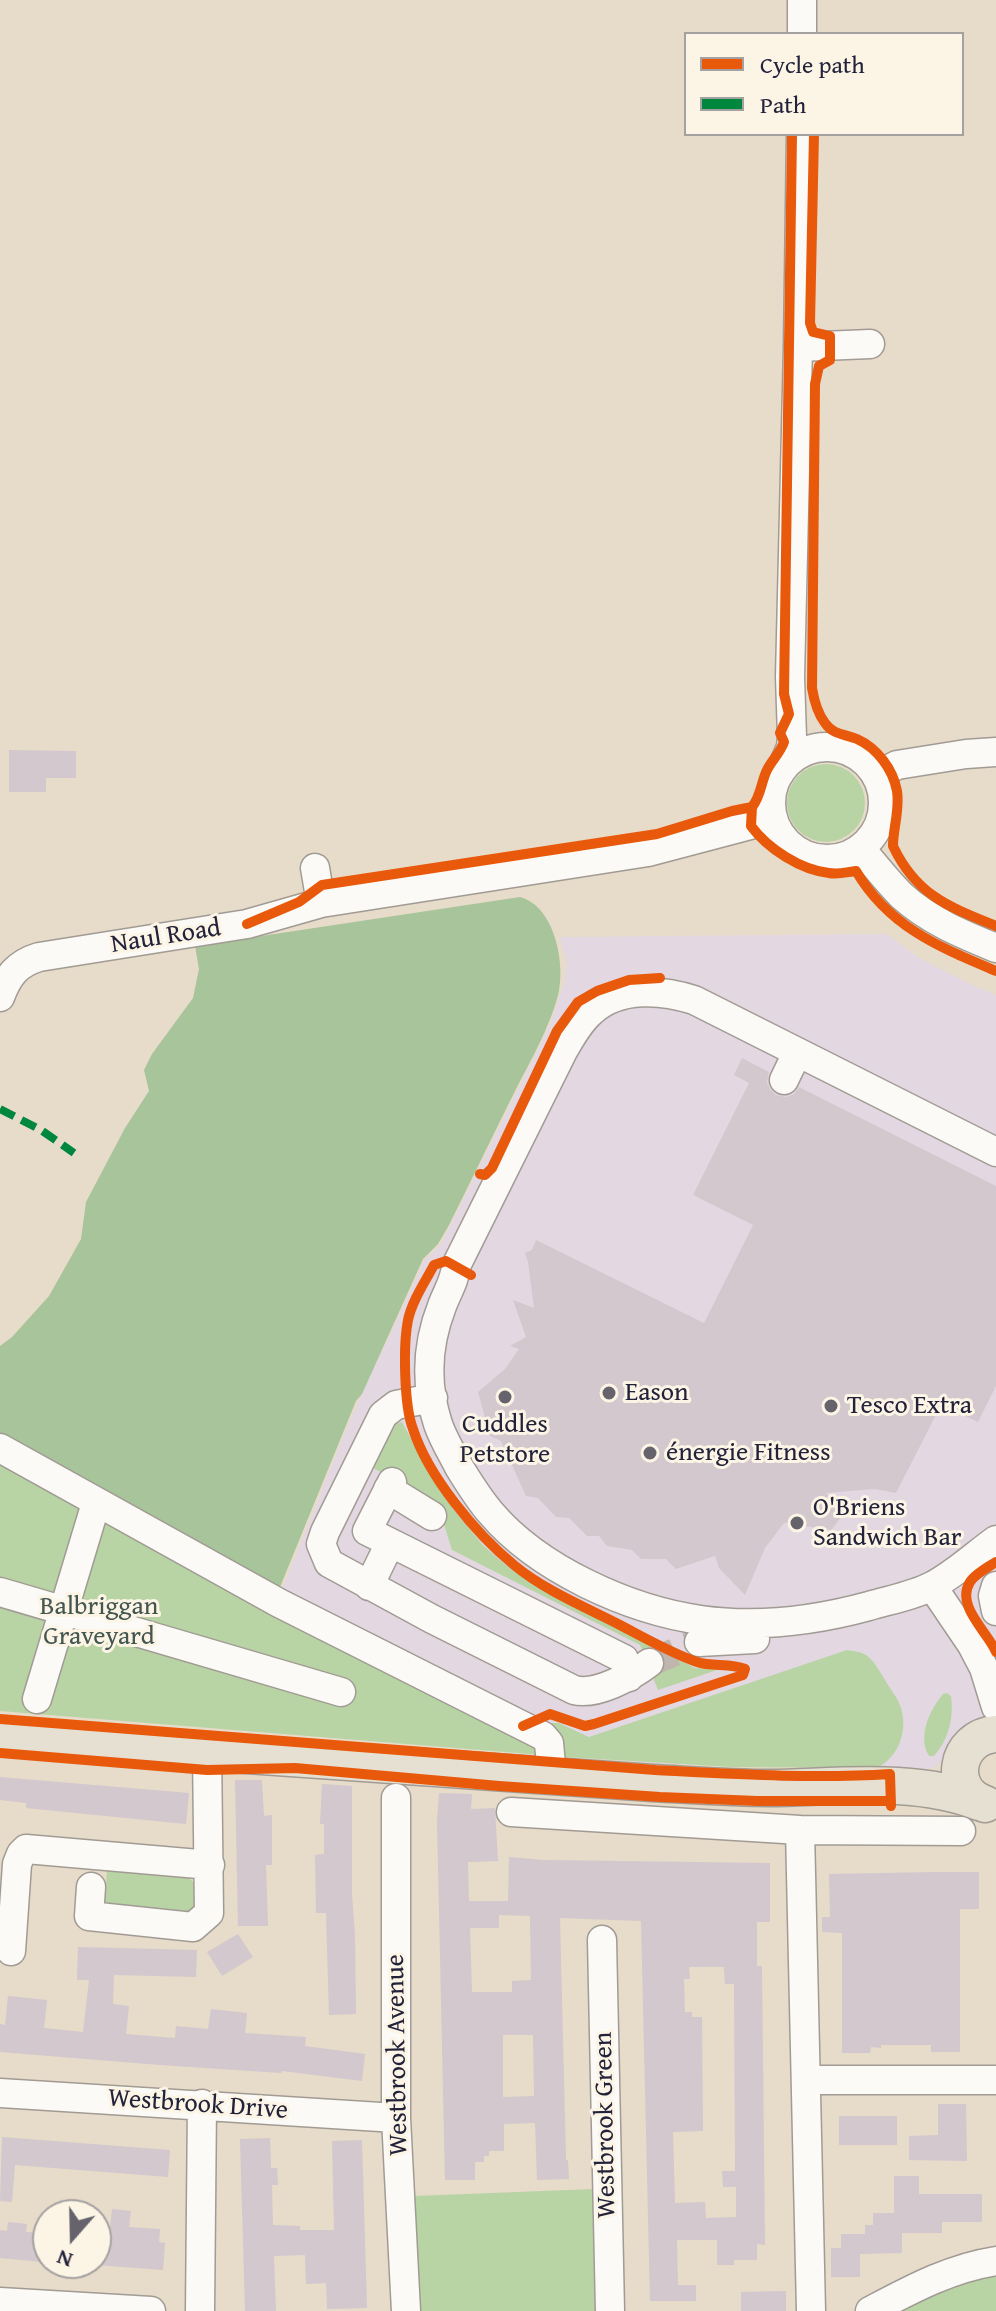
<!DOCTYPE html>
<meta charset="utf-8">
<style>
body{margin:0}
#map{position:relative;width:996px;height:2311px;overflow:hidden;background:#e7dbca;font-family:"Gentium Book Plus",serif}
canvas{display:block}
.legend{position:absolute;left:684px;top:32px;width:280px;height:104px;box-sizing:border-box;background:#fcf5e5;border:2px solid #a5a1a1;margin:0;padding:10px 14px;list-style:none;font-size:24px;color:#22223b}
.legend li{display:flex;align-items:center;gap:16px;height:40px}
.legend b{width:40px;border:2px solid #a5a1a1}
.north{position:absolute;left:32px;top:2199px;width:80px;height:80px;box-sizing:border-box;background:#fcf5e5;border:2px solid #a5a1a1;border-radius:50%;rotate:200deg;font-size:22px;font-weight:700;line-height:32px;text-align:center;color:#22223b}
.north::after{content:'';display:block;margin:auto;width:28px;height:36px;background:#67636d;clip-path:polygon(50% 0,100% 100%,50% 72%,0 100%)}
</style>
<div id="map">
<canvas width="996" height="2311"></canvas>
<ul class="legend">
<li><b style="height:10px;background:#e8590c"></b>Cycle path</li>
<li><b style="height:10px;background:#00873e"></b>Path</li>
</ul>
<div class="north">N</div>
</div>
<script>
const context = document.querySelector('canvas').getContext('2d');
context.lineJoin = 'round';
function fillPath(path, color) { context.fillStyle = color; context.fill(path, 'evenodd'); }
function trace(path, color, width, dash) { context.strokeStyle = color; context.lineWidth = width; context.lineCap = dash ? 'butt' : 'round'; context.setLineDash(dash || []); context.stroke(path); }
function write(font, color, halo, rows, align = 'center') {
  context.font = font + ' "Gentium Book Plus",serif'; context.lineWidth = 6; context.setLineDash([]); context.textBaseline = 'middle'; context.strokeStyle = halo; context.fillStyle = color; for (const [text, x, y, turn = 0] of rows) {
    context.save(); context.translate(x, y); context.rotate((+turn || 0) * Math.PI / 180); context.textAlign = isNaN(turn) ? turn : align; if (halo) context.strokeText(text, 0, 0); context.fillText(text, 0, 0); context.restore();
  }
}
const built = new Path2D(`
 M887 934 916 956 974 986 996 995V1726L933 1768 913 1771 888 1767 840 1768 664 1764 562 1756 279 1597 350 1420 424 1261 441 1244 550 1025 564 983 567 964 560 937Z`);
const green = new Path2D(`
 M787 803a39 39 0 1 1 78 0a39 39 0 1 1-78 0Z
 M402 1422 427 1468 453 1509 482 1544 496 1557 511 1569 553 1595 695 1668 720 1669 658 1690 640 1645 452 1550 437 1502 371 1467 396 1424Z
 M0 1457 535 1740 542 1755 0 1711Z
 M847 1650C853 1651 861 1652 866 1655 874 1660 880 1672 885 1680 890 1689 898 1698 901 1708 908 1730 899 1757 877 1768L731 1767 565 1757 561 1741 549 1727 552 1723H559L589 1737Z
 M947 1693 951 1696C954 1717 949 1739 934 1756H929C917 1737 930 1709 943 1694Z
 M107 1870 184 1875C198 1883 198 1890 199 1905L190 1916 104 1910Z
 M594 2189 596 2311H418L415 2196Z
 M996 2276V2311H899C929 2295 962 2280 996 2276Z`);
const forest = new Path2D(`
 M520 897C554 906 565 961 559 991 552 1022 532 1059 517 1087 494 1133 472 1179 449 1225L438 1244 423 1259 362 1394 356 1401 278 1592 0 1440V1346L12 1337 49 1296 81 1239 86 1202 125 1128 149 1091 144 1070 152 1054 193 998 199 969 195 946Z`);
const building = new Path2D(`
 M9 750 76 751V778H46V792H9Z
 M742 1058 769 1072 767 1082 770 1089 776 1095 786 1097 794 1094 799 1087 996 1186V1386L978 1422 941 1405 896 1493 875 1489 826 1493 846 1511 831 1530 784 1523 765 1548 745 1595 719 1568 715 1556 676 1569 666 1559H641L632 1550 607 1546 599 1536H587L569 1518 556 1517 538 1498 526 1496 501 1441 490 1436 478 1392 505 1369 519 1349 510 1346 526 1337 513 1300 534 1308 528 1262 525 1253 532 1250 536 1240 704 1323 753 1225 693 1195 749 1083 734 1075Z
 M0 1777 189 1793 186 1824 26 1808V1803L0 1800Z
 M235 1780H262L264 1816 272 1815V1865H266L268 1926H238Z
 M322 1784 352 1786V1894L355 1935 356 2014 329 2015 326 1913H316L315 1855 324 1854V1824H320Z
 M439 1793 472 1794 471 1809 495 1808 498 1861 468 1862 469 1901H508L509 1857 544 1860 770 1863V1922H757V1966H762L765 2245 757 2244V2260H734V2265H717V2240H677L678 2285H696V2301H650L641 1921 560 1918 566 2160H568L569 2179 537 2180 535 2123 504 2124V2151H489V2156H484V2162H475V2180H445L437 1822ZM499 1915 530 1916 531 1980 512 1981V1992H472L470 1928H499ZM689 1967H724L725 1984H734L735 2171H722L723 2187H736V2217L706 2218 705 2202 675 2203 673 2132 703 2131 702 2017H692V2012H685L684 1979H690ZM503 2035H533L534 2096 503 2097Z
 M936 1872H979V1909H960V2052H931V2045H881V2048L871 2047 870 2053H842V1933L822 1932V1917H830L829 1874Z
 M238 1934 253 1957 222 1976 207 1952Z
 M78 1947 197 1950 196 1977 114 1975 113 2004 129 2006 126 2034 175 2038 176 2026 208 2029 211 2009 247 2013 245 2033 306 2037 305 2046 365 2054 362 2081 282 2071 281 2073 160 2065 0 2052V2024L5 2025 8 1996 47 2000 44 2028 83 2032 89 1980H77Z
 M938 2104H966L967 2161 909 2160V2136L938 2135Z
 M839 2116H897V2145H839Z
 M2 2137 170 2150 168 2177 15 2165 12 2202 0 2201Z
 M270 2138 271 2168H277L278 2185H272L273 2225 300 2226V2230H334L332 2141 362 2140 367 2308 327 2309 326 2283 306 2284 305 2255 274 2256 276 2311H245L240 2139Z
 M894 2176H919V2194H982V2222H942V2233H902V2253L860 2254V2277H831V2248H841V2234H865V2225H873V2213H894Z
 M112 2209 131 2211 129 2227 160 2229 159 2242 165 2243 163 2270 96 2265 97 2226 110 2227Z
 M8 2222 27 2224 26 2232 48 2233V2261L43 2262 0 2258V2230L7 2231Z
 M786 2291V2311H741V2292Z`);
const minorTunnel = new Path2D(`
 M649 1663 699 1642`);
const minor = new Path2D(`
 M802 34V0
 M798 347 870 344
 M771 803a56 56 0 1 1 112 0a56 56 0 1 1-112 0Z
 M780 773 791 747 792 737 790 677 798 347 801 134
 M876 776 897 765 966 754 996 752
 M860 848C874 864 887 881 902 896 930 921 962 934 996 948
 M315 868 321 903
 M0 997C8 976 16 964 39 957L247 924 321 903 648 852 773 819
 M784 1080 797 1053
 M996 1152 694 1000C662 990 620 986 592 1011 580 1021 571 1037 563 1051L456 1266C455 1281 447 1292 442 1306 427 1344 425 1384 438 1424 443 1439 452 1453 459 1467 469 1483 478 1498 490 1512 538 1569 629 1610 701 1620 758 1628 814 1621 869 1606 889 1600 913 1596 932 1586 955 1574 975 1555 996 1540
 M433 1398 396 1405 383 1415 325 1532 321 1544 329 1563 432 1619 574 1690C596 1696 632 1676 649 1663
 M0 1448 279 1603 543 1736 549 1743 552 1776
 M392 1482 367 1531 624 1659 629 1677
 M388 1489 432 1516
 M369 1586 390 1543
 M932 1586 972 1645 984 1668 996 1707
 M996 1586 993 1596 996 1611
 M0 1592 341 1692
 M699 1642 755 1639
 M37 1699 96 1503
 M396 1798V2118L406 2311
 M511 1812 800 1830 961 1831
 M800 1830 811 2311
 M91 1887 89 1916 193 1927 209 1913 207 1752
 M602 1940 610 2311
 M11 1951 17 1864 21 1854 26 1849 210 1865
 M807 2080H996
 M0 2093 396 2118
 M0 2302 151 2311
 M200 2311 202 2104
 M870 2311C910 2290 950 2268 996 2261`);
const major = new Path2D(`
 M0 1738 653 1783C692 1785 731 1788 770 1788 838 1787 916 1777 979 1802
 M985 1804C946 1791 955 1737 996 1734`);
const quiet = new Path2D(`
 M0 1109 41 1130 74 1153`);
const cycleway = new Path2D(`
 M814 134 810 323 813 332 830 336V360L819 366 815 384 812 688C814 700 818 714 825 723 833 735 845 734 857 739 877 748 893 769 897 791 900 810 893 828 893 846 916 895 949 907 996 926
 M752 807 751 826C768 849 801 870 829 873 838 875 847 872 856 871 889 927 939 947 996 971
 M247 924 299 902 322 885 657 834 732 811 752 807C761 796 761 782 767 770 772 760 780 753 784 742L780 733 789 714 784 694 792 134
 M480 1174 485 1175 492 1168 557 1031 578 1002 597 991 629 980 660 978
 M471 1275 446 1261 434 1265C425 1282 412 1301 408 1320 403 1345 404 1406 413 1429 428 1476 476 1534 514 1565 544 1590 585 1607 620 1625 645 1638 671 1653 697 1662 712 1667 730 1663 745 1669L743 1675 594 1724 585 1726 550 1714 523 1726
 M996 1562C988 1567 975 1574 970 1582 955 1606 988 1632 996 1652
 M0 1719 655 1770C733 1774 812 1779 890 1774L891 1806
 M0 1753 207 1770 295 1768 499 1786 660 1797 757 1801H891`);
const markers = [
 [609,1393,8,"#67636d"],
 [505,1397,8,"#67636d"],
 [831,1406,8,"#67636d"],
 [650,1453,8,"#67636d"],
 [797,1523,8,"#67636d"]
];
const streetNames = [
 ["Naul Road",166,937,-9],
 ["Westbrook Avenue",398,2055,-91],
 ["Westbrook Drive",198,2105,4],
 ["Westbrook Green",606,2125,-91]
];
const poiNames = [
 ["Eason",625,1393],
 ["Tesco Extra",847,1406],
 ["Cuddles",505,1425,"center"],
 ["Petstore",505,1455,"center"],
 ["énergie Fitness",666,1453],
 ["O'Briens",813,1508],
 ["Sandwich Bar",813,1538]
];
const parkNames = [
 ["Balbriggan",99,1607],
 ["Graveyard",99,1637]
];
fillPath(built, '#e3d8e2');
fillPath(green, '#b8d4a5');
fillPath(forest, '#a8c49a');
fillPath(building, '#d2c8cd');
trace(minorTunnel, '#c0b6ad', 28, [28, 14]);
trace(minor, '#a19b94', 31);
trace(major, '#a19b94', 39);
trace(minor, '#fbfaf7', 28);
trace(major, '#e6e0d2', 36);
trace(quiet, '#00873e', 8, [16, 8]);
trace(cycleway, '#e8590c', 10);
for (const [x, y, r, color] of markers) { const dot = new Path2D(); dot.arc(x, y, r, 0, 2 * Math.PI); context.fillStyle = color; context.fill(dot); trace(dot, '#fcf5e5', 3); }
write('26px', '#22223b', '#fcf5e5', streetNames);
write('26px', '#22223b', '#fcf5e5', poiNames, 'left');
write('26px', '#435652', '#fcf5e5', parkNames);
</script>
